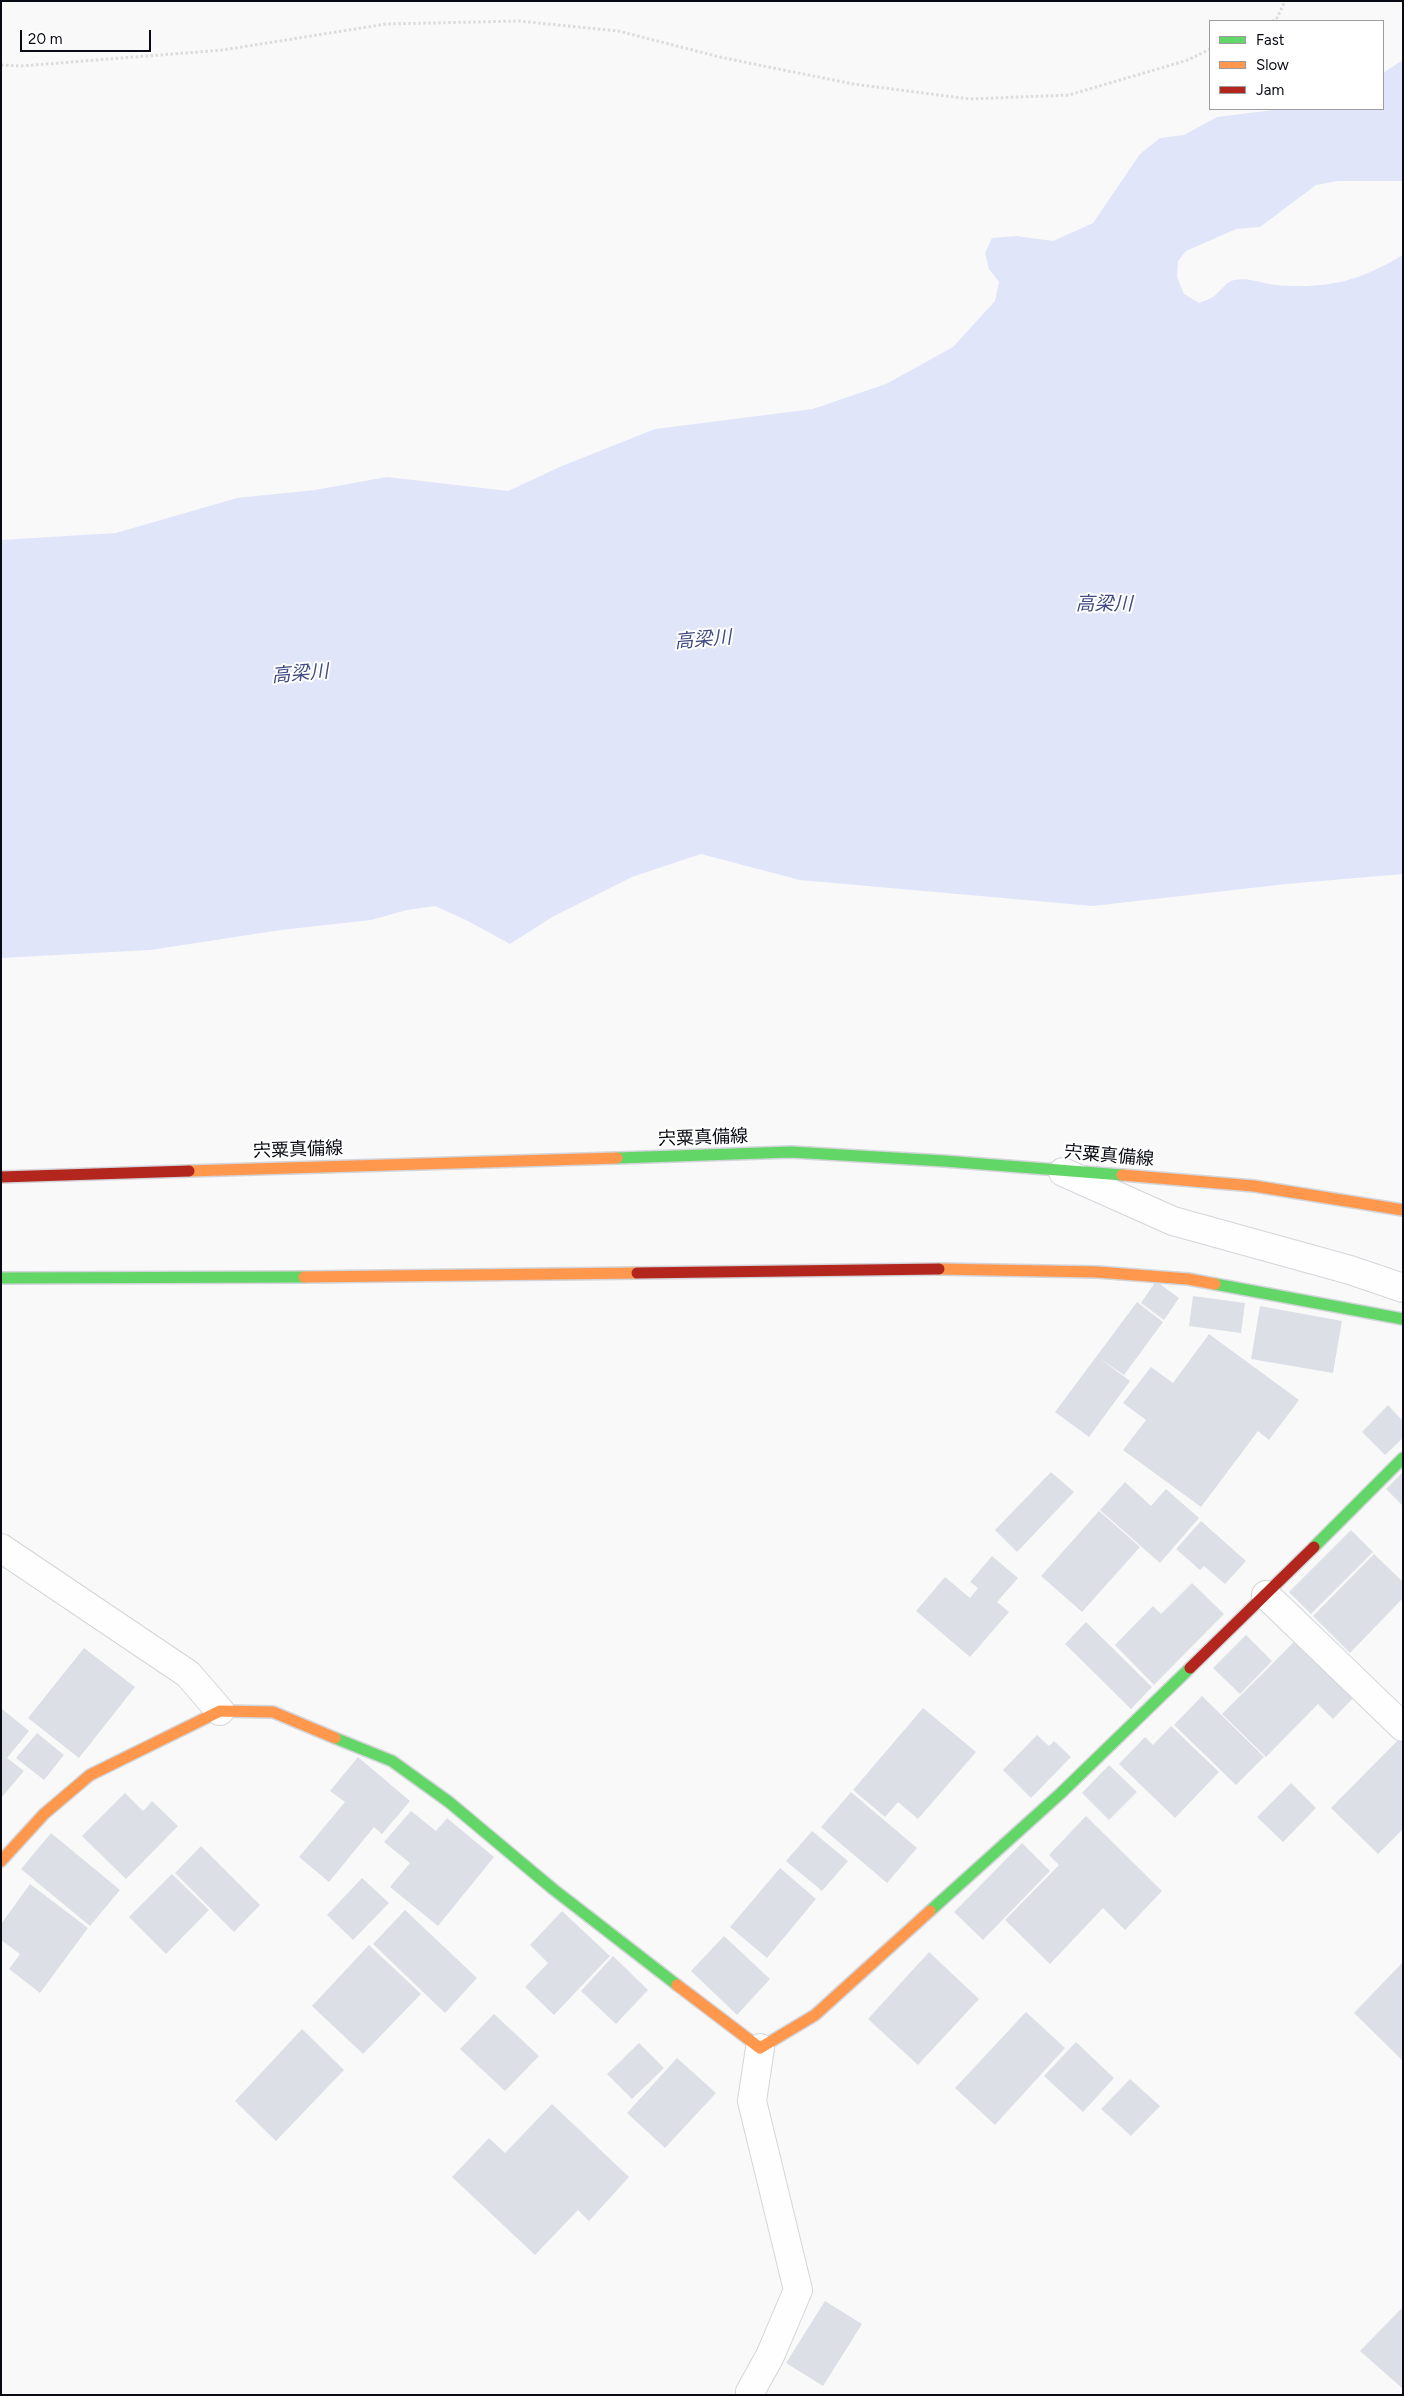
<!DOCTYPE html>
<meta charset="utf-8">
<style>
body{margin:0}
#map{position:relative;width:1404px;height:2396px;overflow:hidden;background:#f9f9f9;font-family:Figtree,sans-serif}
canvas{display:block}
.frame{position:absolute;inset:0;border:2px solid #090b14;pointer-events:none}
.legend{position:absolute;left:1209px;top:20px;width:175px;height:90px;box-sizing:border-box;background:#fff;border:1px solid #9d9da1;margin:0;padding:6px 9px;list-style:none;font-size:15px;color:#090b14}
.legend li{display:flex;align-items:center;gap:10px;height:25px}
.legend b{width:25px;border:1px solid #9d9da1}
.scale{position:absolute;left:20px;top:30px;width:131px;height:22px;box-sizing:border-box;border:2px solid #090b14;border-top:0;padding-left:6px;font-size:15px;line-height:18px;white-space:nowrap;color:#090b14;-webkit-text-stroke:4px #fff;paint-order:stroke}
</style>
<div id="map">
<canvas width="1404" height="2396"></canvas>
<div class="frame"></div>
<ul class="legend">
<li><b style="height:6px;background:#63d668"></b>Fast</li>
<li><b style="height:6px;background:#ff974d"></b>Slow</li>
<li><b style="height:6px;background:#b3261e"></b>Jam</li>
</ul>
<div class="scale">20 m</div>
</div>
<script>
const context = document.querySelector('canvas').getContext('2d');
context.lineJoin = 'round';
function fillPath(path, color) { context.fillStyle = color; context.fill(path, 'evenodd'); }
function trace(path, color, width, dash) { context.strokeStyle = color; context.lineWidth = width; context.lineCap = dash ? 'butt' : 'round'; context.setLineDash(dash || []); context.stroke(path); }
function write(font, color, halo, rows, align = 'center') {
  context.font = font + ' Figtree,"Noto Sans JP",sans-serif'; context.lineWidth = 4; context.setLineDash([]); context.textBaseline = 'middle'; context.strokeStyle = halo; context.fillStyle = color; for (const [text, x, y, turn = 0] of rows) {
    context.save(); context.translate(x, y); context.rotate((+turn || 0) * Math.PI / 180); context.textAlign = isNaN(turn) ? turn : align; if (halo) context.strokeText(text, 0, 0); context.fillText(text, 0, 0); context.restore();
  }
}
const water = new Path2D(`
 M1403 60V181H1338L1316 185 1260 227 1236 229 1186 251 1178 261 1177 277 1184 294 1199 303C1204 301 1209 299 1213 297 1220 292 1226 282 1234 280 1250 277 1260 283 1275 285 1328 289 1357 282 1403 255V874L1286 884 1093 906 800 880 701 854 632 877 552 917 510 944 468 921 435 906 407 910 371 920 281 930 150 950 1 958V540L116 533 237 498 315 490 387 477 508 491 562 466 655 429 813 409 886 384 953 347 995 301 999 282 989 269 985 253 992 238 1016 236 1053 241 1093 223 1140 154 1160 138 1184 135 1217 117 1282 109H1383V73Z`);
const building = new Path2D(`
 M1156 1281 1179 1298 1164 1320 1141 1303Z
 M1193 1296 1245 1303 1241 1333 1189 1326Z
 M1137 1302 1163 1322 1124 1375 1099 1358 1130 1381 1089 1437 1055 1412Z
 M1260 1306 1342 1321 1333 1373 1251 1359Z
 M1209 1334 1299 1400 1269 1440 1258 1431 1201 1507 1123 1450 1146 1420 1123 1403 1151 1367 1173 1383Z
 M1388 1405 1403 1421V1438L1385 1455 1362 1432Z
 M1051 1472 1074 1492 1017 1552 995 1530Z
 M1403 1472V1506L1386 1489Z
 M1125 1482 1151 1506 1166 1489 1199 1518 1160 1563 1100 1510Z
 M1099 1511 1140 1547 1082 1612 1041 1576Z
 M1201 1521 1246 1561 1225 1584 1204 1566 1200 1570 1176 1549Z
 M1351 1530 1373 1552 1311 1614 1289 1592Z
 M1374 1554 1403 1582V1598L1350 1653 1313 1616Z
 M992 1556 1018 1578 997 1602 1009 1612 970 1657 916 1611 945 1577 970 1598 978 1588 970 1582Z
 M1192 1583 1224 1614 1154 1685 1115 1645 1153 1606 1161 1614Z
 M1086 1622 1152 1687 1131 1709 1065 1644Z
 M1246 1635 1272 1661 1240 1694 1213 1668Z
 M1298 1638 1356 1695 1333 1719 1318 1704 1266 1757 1222 1714Z
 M84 1648 135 1687 79 1758 28 1718Z
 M1202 1696 1264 1757 1236 1785 1174 1725Z
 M1 1708 29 1731 7 1758 24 1771 1 1798Z
 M923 1708 976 1752 918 1819 898 1802 885 1817 853 1790Z
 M1171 1726 1219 1772 1175 1818 1119 1764 1145 1737 1153 1745Z
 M37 1733 64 1755 44 1780 16 1758Z
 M1037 1735 1049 1746 1054 1741 1071 1757 1031 1798 1003 1770Z
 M1400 1738 1403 1741V1829L1378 1854 1331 1808Z
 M358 1757 410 1801 382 1834 374 1827 329 1882 299 1857 345 1802 330 1791Z
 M1109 1765 1137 1792 1109 1820 1082 1793Z
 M1291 1783 1316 1808 1283 1842 1257 1817Z
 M851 1792 917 1848 887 1883 821 1827Z
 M125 1793 143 1811 152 1801 178 1826 126 1879 82 1836Z
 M411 1811 436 1831 447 1818 494 1857 438 1926 390 1887 410 1863 384 1842Z
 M1086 1816 1162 1891 1125 1930 1103 1908 1050 1964 1005 1920 1059 1865 1049 1855Z
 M812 1831 848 1861 822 1891 786 1861Z
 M51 1833 120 1890 90 1926 21 1869Z
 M1022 1843 1050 1871 983 1940 954 1912Z
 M201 1846 260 1905 234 1932 175 1873Z
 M780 1868 816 1899 767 1958 730 1927Z
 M172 1874 209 1910 166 1954 129 1917Z
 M362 1878 389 1903 353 1940 327 1915Z
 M30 1884 88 1928 40 1993 9 1969 20 1954 1 1940V1924Z
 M405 1910 477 1978 445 2013 373 1944Z
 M562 1911 610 1956 554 2015 525 1987 548 1963 530 1945Z
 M724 1936 770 1979 737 2015 691 1971Z
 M369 1945 421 1994 363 2054 312 2006Z
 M929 1952 979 1999 918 2065 868 2019Z
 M613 1956 648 1990 616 2024 581 1991Z
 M1403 1962V2061L1354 2013Z
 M1026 2012 1065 2048 995 2125 955 2088Z
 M494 2014 539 2056 505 2091 460 2049Z
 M302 2029 344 2070 276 2141 235 2101Z
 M1076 2042 1114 2078 1083 2112 1044 2076Z
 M639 2043 664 2068 632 2099 607 2074Z
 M677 2058 716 2093 665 2148 627 2113Z
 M1130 2079 1160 2106 1131 2136 1101 2109Z
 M552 2104 629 2177 589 2221 578 2210 535 2255 452 2177 489 2138 505 2153Z
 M825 2301 862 2324 823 2386 786 2363Z
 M1403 2307V2389L1360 2351Z`);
const path = new Path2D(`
 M1272 21 1276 20 1285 1
 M1 65 21 66 223 50 386 24 519 21 618 31 724 58 853 84 970 99 1069 95 1188 60 1210 49`);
const street = new Path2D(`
 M1063 1172 1173 1221 1350 1270 1403 1288
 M1 1548 188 1674 220 1711
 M1266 1595 1403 1727
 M750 2392 770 2356 798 2290 752 2101 760 2048`);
const fast = new Path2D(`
 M617 1158 791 1152 944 1161 1122 1175
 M1 1278 304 1277
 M1215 1284 1403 1319
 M1314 1547 1403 1458
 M335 1738 392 1761 449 1802 553 1889 677 1985
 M930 1911 1061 1793 1190 1668`);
const slow = new Path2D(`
 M189 1171 617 1158
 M1122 1175 1254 1186 1403 1210
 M939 1269 1097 1272 1188 1279 1215 1284
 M304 1277 637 1273
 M1 1861 44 1814 90 1775 220 1711 273 1712 335 1738
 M677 1985 760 2048 815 2015 930 1911`);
const jam = new Path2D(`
 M1 1177 189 1171
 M637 1273 939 1269
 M1190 1668 1314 1547`);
const streetNames = [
 ["宍粟真備線",703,1138,-2],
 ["宍粟真備線",298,1150,-2],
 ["宍粟真備線",1109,1156,5]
];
const waterNames = [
 ["高梁川",1104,604],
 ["高梁川",703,640,-5],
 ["高梁川",300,674,-5]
];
fillPath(water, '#e0e5f9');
fillPath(building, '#dddfe7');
trace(street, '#d3d5da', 30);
trace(fast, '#d3d5da', 14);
trace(slow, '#d3d5da', 14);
trace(jam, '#d3d5da', 14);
trace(path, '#dcdcdd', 3, [2.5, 2.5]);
trace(street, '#fefefe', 28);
trace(fast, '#63d668', 11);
trace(slow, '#ff974d', 11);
trace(jam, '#b3261e', 11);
write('18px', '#090b14', '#fff', streetNames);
write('italic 19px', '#404a83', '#fff', waterNames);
</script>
